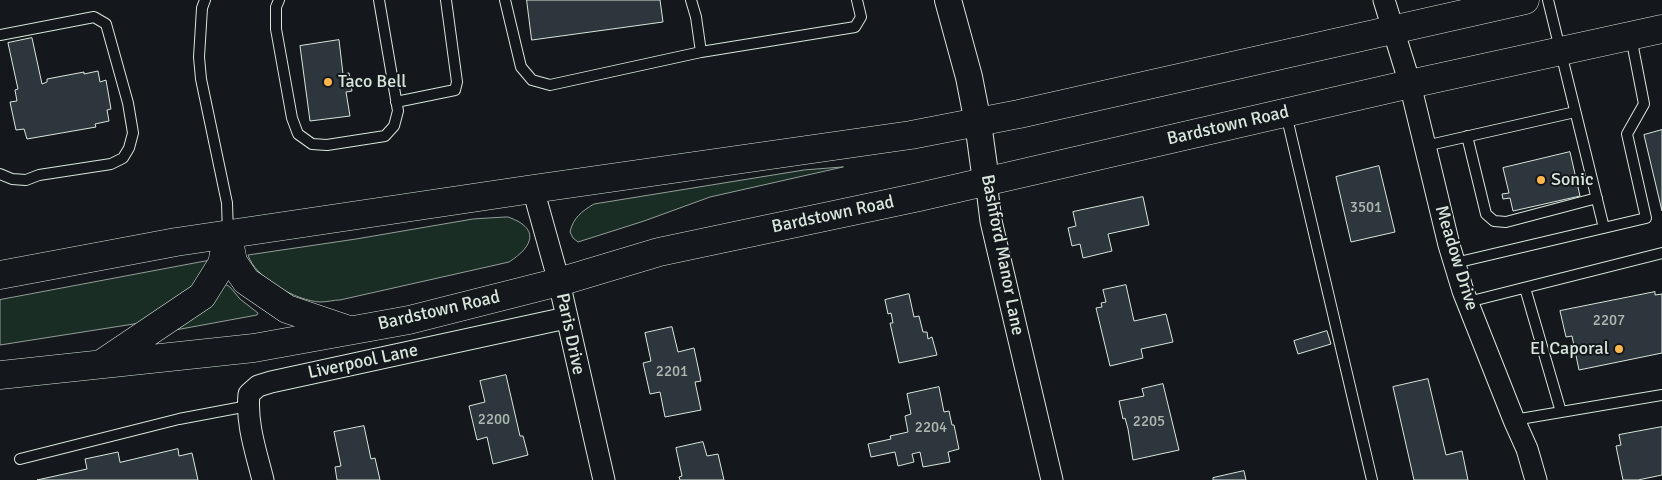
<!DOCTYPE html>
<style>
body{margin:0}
canvas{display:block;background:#14181c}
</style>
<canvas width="1662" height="480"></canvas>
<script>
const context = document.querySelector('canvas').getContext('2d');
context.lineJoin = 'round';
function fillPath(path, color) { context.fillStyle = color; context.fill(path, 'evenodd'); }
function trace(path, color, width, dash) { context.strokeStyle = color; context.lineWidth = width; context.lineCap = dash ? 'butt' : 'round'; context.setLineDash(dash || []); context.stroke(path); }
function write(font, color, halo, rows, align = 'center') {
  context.font = font + ' Signika,sans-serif'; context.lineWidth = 4; context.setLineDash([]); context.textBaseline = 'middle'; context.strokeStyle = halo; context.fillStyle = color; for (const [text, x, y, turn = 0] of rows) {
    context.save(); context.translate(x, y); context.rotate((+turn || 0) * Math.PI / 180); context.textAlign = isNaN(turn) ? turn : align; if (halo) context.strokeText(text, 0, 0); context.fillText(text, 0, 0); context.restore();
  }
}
const green = new Path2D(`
 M843 167 710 197 644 221 578 242 573 238 570 232C573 218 582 211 594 204L804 170Z
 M508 217C540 228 534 246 509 262L340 300C334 300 327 302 320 302 297 301 255 278 248 255L356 239 473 219Z
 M207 261 211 266 198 287 140 323 0 345V300Z
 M225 284 230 287 240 299 258 313 257 315 170 331Z`);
const building = new Path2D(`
 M527 0H660L663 22 532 40Z
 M32 38 42 84 47 82V79L84 72V74L98 71 100 82 106 80 111 109 107 110 109 121 95 124 96 127 27 139 24 129 16 130 10 102 17 101 15 90 18 89 8 43Z
 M339 40 343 74 349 73 352 91 346 92 350 116 310 121 300 46Z
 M1662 130V211L1644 135Z
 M1570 152 1580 196 1513 211 1510 198 1503 199 1502 194 1509 193 1503 168Z
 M1379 166 1395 232 1351 242 1336 177Z
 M1143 197 1149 225 1108 234 1112 251 1083 258 1080 244 1072 246 1068 228 1076 226 1073 212Z
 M1126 285 1134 321 1166 314 1173 342 1141 349 1143 358 1110 366 1096 308 1102 307 1101 303 1106 302 1103 290Z
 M1655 292V295L1662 294V353L1579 370 1572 336 1566 337 1560 311Z
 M909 294 914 317 919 316 923 332H927L928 339 932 337 937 355 899 363 890 323H893L891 313 888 314 885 300Z
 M672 327 678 352 694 348 701 381 695 382 701 410 665 417 660 392 650 394 643 363 651 361 645 333Z
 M1327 331 1331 344 1298 354 1294 341Z
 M506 375 520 436H523L528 455 493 464 487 437 477 440 469 406 485 402 480 381Z
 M1428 379 1446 455 1462 451 1468 480H1414L1393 387Z
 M1163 384 1179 450 1133 460 1128 429 1125 418 1123 419 1119 401 1144 396 1142 389Z
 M939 387 944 412 949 411 952 425H954L959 449 948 452 950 462 923 467 920 452 912 454 914 462 898 466 895 452 871 457 868 444 891 439 890 436 908 432 905 416 911 414 907 394Z
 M364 426 371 459 375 458 380 480H337L335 467 341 466 334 432Z
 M1662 427V475L1638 480H1623L1616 446 1621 445 1619 435Z
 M703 442 707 456 718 454 724 480H680L679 477 682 476 676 448Z
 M178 449 179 456 192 453 198 480H37L87 469 85 459 118 452 120 462Z
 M1244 471 1246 480H1213V478Z`);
const service = new Path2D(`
 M205 0 202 8 199 57 201 79 227 203 228 233
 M279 0 276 7V29L292 118 298 134 312 144 327 145 385 136 394 126 398 111 379 0
 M505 0 521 67 532 80 550 85 701 52 696 17 691 0
 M1548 0 1604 228
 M0 35 94 17 106 24 128 103 133 133 129 148 123 158 111 164 39 175 26 180 12 179 0 174
 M701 52 855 27 861 17 857 0
 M396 102 455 90 457 82 446 0
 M1286 114 1372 480
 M1467 136 1486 214 1494 221 1506 222 1597 198
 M1425 146 1575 112
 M1455 263 1646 218 1627 134 1644 104 1631 37
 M1525 288 1561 412
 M1468 302 1662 253
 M1514 420 1662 395
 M20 459 179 419 248 406`);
const minor = new Path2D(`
 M1384 0 1410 84 1449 245 1463 291 1514 420 1527 449 1536 480
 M986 181 991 221 1052 480
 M533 189 559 282 604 480
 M263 480C256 452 246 423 249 394L258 386 271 382 566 318`);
const tertiary = new Path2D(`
 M948 0 969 77 978 123 986 181`);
const primary = new Path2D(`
 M228 236 233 262 246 281 287 309 349 330
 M0 275 176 242 533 189 911 135 1019 114 1525 0
 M104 362 202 296 222 264 228 234
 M0 375 254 348 409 320 559 282 659 252 919 197 1410 84 1662 29`);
const markers = [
 [328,82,5,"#ffb74d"],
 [1541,180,5,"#ffb74d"],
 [1619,349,5,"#ffb74d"]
];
const numberNames = [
 ["3501",1366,208],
 ["2207",1609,321],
 ["2201",672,372],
 ["2200",494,420],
 ["2205",1149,422],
 ["2204",931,428]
];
const poiNames = [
 ["Taco Bell",338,82],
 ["Sonic",1551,180],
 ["El Caporal",1609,349,"right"]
];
const streetNames = [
 ["Bardstown Road",1228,126,-13],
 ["Bardstown Road",833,215,-12],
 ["Bashford Manor Lane",1002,255,79],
 ["Meadow Drive",1456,258,73],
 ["Bardstown Road",439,311,-13],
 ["Paris Drive",570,334,78],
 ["Liverpool Lane",363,362,-12]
];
fillPath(green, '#1a2d24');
trace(green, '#939e99', 1);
fillPath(building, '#2c363c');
trace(building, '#d8e6dc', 1);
trace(service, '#d8e6dc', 12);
trace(minor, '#d8e6dc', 23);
trace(tertiary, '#d8e6dc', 28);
trace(primary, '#d8e6dc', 29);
trace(service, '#14181c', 10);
trace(minor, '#14181c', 21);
trace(tertiary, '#14181c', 26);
trace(primary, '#14181c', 28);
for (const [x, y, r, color] of markers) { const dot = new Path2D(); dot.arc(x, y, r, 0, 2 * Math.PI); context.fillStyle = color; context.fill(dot); trace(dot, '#14181c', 2); }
write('15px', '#adbab4', null, numberNames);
write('18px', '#d8e6dc', '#14181c', poiNames, 'left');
write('18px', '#d8e6dc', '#14181c', streetNames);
</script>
